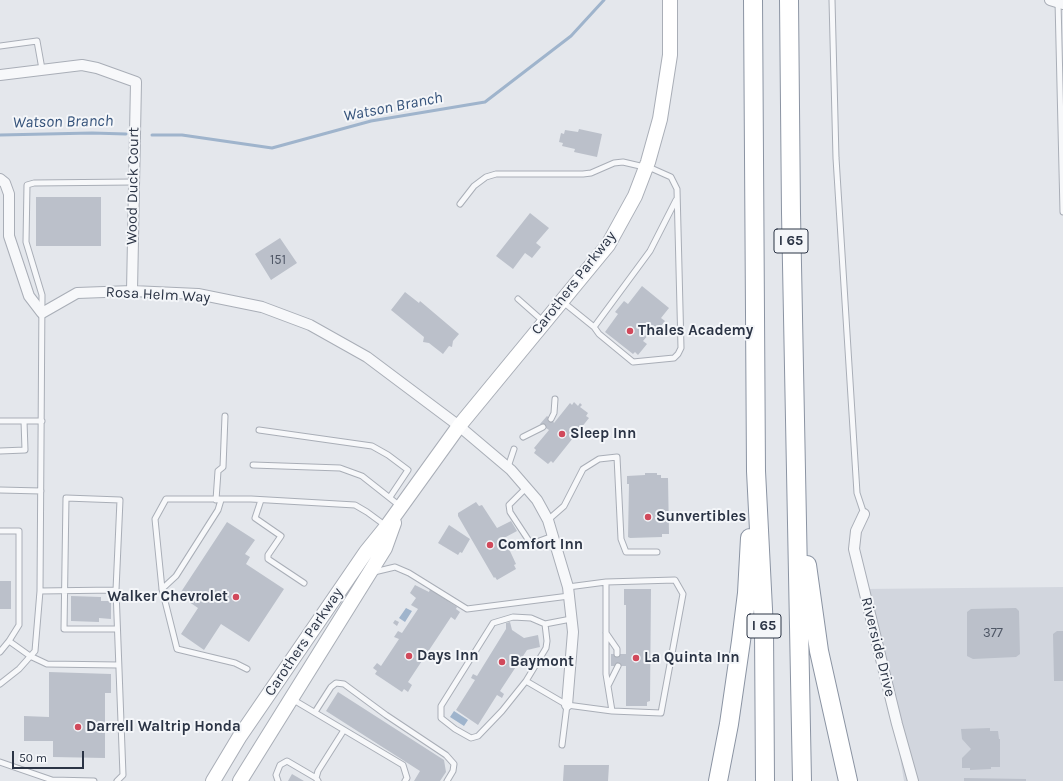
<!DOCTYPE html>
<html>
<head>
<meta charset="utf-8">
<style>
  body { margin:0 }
  #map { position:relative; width:1063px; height:781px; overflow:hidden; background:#e4e7ec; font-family:Karla,sans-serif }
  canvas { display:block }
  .scale { position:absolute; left:12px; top:751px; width:72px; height:18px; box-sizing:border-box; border:2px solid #2b3445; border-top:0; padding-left:5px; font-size:12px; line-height:14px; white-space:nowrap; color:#2b3445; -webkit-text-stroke:3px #f4f6f9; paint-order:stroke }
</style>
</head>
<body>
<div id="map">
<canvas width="1063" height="781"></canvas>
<div class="scale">50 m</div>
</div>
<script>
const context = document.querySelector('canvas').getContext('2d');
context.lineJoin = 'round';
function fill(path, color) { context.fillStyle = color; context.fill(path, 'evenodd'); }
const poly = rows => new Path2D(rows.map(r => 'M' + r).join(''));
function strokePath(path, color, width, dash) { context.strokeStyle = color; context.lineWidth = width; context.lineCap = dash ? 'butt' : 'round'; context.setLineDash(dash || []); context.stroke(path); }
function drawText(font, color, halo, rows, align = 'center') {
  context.font = font + ' Karla,sans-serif'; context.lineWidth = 4; context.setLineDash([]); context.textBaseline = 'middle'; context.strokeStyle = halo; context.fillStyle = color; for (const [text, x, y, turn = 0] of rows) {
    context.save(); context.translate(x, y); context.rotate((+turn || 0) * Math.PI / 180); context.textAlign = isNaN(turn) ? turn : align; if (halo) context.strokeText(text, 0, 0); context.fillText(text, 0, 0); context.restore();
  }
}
fill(poly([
  [1063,587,1063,781,904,781,890,696,863,589]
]), '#d2d6de');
fill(poly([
  [406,608,412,611,405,622,399,618],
  [454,711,468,720,464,726,450,717]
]), '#9fb4cc');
strokePath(poly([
  [0,135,92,133,126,134],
  [152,135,182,135,272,148,371,121,485,102,571,36,604,0]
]), '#9fb4cc', 3);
fill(poly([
  [579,129,602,134,597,157,574,152,575,149,562,146,563,143,559,142,561,133,564,134,565,130,578,132],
  [36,197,101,197,101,246,36,246],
  [530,213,549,228,536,243,541,247,532,258,525,253,513,269,496,256],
  [280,238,297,263,271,280,255,254],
  [642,286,669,308,661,318,665,321,657,331,654,328,643,341,647,344,638,355,635,352,633,354,605,332,618,314,615,312,624,301,628,304],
  [405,292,419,303,420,301,459,334,453,341,452,347,449,346,443,354,429,343,423,342,424,337,391,310],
  [574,402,578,406,580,403,582,405,580,407,588,413,586,416,589,418,553,463,551,461,548,464,534,453,536,450,534,448,549,430,540,424,547,416,553,421,554,423,570,403,572,405],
  [645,473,657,473,657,475,661,475,661,478,668,478,669,534,662,534,662,537,630,538,628,537,629,484,627,484,627,476,645,475],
  [476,502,479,506,482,505,497,528,511,521,517,531,504,538,516,564,514,565,516,569,497,580,495,577,494,578,458,516,458,513],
  [227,522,255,540,245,554,250,557,246,564,284,589,249,642,221,624,204,650,181,634,198,608,179,595],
  [449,525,470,539,462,553,460,552,458,555,438,543],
  [0,581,11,581,11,609,0,609],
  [415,585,429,592,430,589,457,607,456,609,460,612,455,620,451,617,408,682,412,685,408,692,404,689,402,692,375,674,377,671,373,668,377,663,381,666,399,639,394,637,398,631,402,633,418,609,411,605,416,598,410,593],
  [624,589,651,589,650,701,647,702,647,706,626,706,626,666,611,666,611,654,626,654,626,605,624,605],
  [71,596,101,597,101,601,111,601,111,619,99,618,99,622,71,621],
  [1016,608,1019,611,1020,654,1016,657,973,659,967,656,967,612,971,609],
  [395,620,399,622,397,626,393,623],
  [510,622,512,630,524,638,538,635,540,647,527,650,500,691,504,694,502,698,497,695,478,725,456,710,475,680,471,678,473,674,477,676,506,629,506,623],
  [1057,631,1063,631,1063,681,1054,681,1053,634],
  [49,672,111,674,111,693,105,693,105,758,53,757,53,741,24,741,24,716,49,717],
  [338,692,444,760,446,772,440,781,414,781,420,771,326,711],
  [990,728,990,731,998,731,999,739,1000,739,1000,767,991,767,991,769,970,770,970,768,962,768,962,758,971,749,962,739,961,729],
  [564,765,609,765,608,781,563,781],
  [292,774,304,781,288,781],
  [964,778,1026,779,1026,781,964,781]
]), '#bbc0ca');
const lane = poly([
  [832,0,836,158,857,493,864,514],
  [1058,1,1063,212],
  [0,46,37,41,42,69],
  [460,204,474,186,486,177,496,174,583,174,591,173,614,163,623,162,653,169,671,177,677,189,681,348,678,354,674,358,633,362,599,334,594,327,563,302],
  [518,299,544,322],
  [594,327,650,251,676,200],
  [551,419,554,413,555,399],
  [0,421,42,421],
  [259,430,372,446,388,455,408,470,390,497],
  [523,437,543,427],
  [0,451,25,450,24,421],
  [253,465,340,468,362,476,400,506],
  [508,467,514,449],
  [526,488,509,505,510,512,531,544,553,536],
  [0,490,41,491],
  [216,500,218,471,223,467,225,416],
  [261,500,255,518,281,536,268,555,268,559,304,583],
  [548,520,564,506,583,469,599,459,617,457,621,539,626,552,657,552],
  [0,531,19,531,19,625,9,641,0,652],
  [374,572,395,567,409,573,467,609,569,596],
  [606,582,606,674,612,711],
  [568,587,606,582,675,580,683,594,661,713,612,711,567,705,526,681,546,648,547,641,545,624,571,619],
  [162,589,176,576,218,510,221,500],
  [116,590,120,500,66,498,64,629,117,629],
  [606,633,617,649,617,654],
  [9,641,30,656,47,664,118,665],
  [247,669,235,663,177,649,162,589,155,519,166,499,251,499,355,505,367,512,386,526],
  [526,681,502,711,478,736,471,738,455,729,441,718,441,706,493,623,513,617,531,618,545,624],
  [0,684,19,669,35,651,40,591],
  [608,686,618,666],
  [292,699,403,765,407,778,405,781],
  [315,712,331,687,336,683,344,684,386,715,446,755,454,764,453,771,447,781],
  [562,745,567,705],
  [0,762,52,780,94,781],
  [117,781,123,775,116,590,40,591,42,295,26,242,27,185,34,183,133,182],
  [278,781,276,775,280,765,287,761,316,778],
  [318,781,316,778,318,771,344,730]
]);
const street = poly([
  [1050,0,1063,4],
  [0,75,82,65,97,68,136,82,132,291],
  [0,179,5,183,9,194,9,236,29,296,42,313,77,293,132,291,198,294,262,307,310,325,367,357,459,426,511,470,537,500,548,520,568,587,573,632,567,705],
  [864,514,856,531,854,549,897,724,913,781]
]);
const secondary = poly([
  [213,781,240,736,366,552,387,526,459,426,608,245,635,196,648,162,660,119,670,55,670,0],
  [240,781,385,548,394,523]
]);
const highway = poly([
  [753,0,756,471,764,629,765,781],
  [789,0,791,213,802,781],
  [807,565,819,651,848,781],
  [718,781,729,724,741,641,747,593,750,538]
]);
strokePath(lane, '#a9aeb7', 7);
strokePath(street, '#a9aeb7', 12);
strokePath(secondary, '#a9aeb7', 16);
strokePath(highway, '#8b94a3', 20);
strokePath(lane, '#f7f8fa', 5);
strokePath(street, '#f7f8fa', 10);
strokePath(secondary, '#fff', 14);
strokePath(highway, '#fff', 18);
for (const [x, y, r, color] of [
  [630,331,4,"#d1495b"],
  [562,434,4,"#d1495b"],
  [648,517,4,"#d1495b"],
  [490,545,4,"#d1495b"],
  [236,597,4,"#d1495b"],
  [409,656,4,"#d1495b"],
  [636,658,4,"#d1495b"],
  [502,662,4,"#d1495b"],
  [78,727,4,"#d1495b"]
]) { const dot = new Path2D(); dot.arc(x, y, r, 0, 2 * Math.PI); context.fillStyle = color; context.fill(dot); strokePath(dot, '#f4f6f9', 1.5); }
drawText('13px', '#4f5766', null, [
  ["151",278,260],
  ["377",993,633]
]);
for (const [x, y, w] of [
  [791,241,34],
  [764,626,34]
]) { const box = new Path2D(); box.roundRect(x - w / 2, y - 12, w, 24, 3); context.fillStyle = '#f4f6f9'; context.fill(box); strokePath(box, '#2b3445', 1); }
drawText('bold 14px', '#2b3445', null, [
  ["I 65",791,241],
  ["I 65",764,626]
]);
drawText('15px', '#2b3445', '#f4f6f9', [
  ["Wood Duck Court",133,186,-89],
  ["Carothers Parkway",574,283,-52],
  ["Rosa Helm Way",158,295,3],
  ["Carothers Parkway",304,642,-56],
  ["Riverside Drive",878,647,76]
]);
drawText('bold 15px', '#2b3445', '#f4f6f9', [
  ["Thales Academy",638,331],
  ["Sleep Inn",570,434],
  ["Sunvertibles",656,517],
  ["Comfort Inn",498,545],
  ["Walker Chevrolet",228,597,"right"],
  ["Days Inn",417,656],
  ["La Quinta Inn",644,658],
  ["Baymont",510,662],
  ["Darrell Waltrip Honda",86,727]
], 'left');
drawText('italic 16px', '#34527a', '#f4f6f9', [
  ["Watson Branch",393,107,-11],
  ["Watson Branch",63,122,-1]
]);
</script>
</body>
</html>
